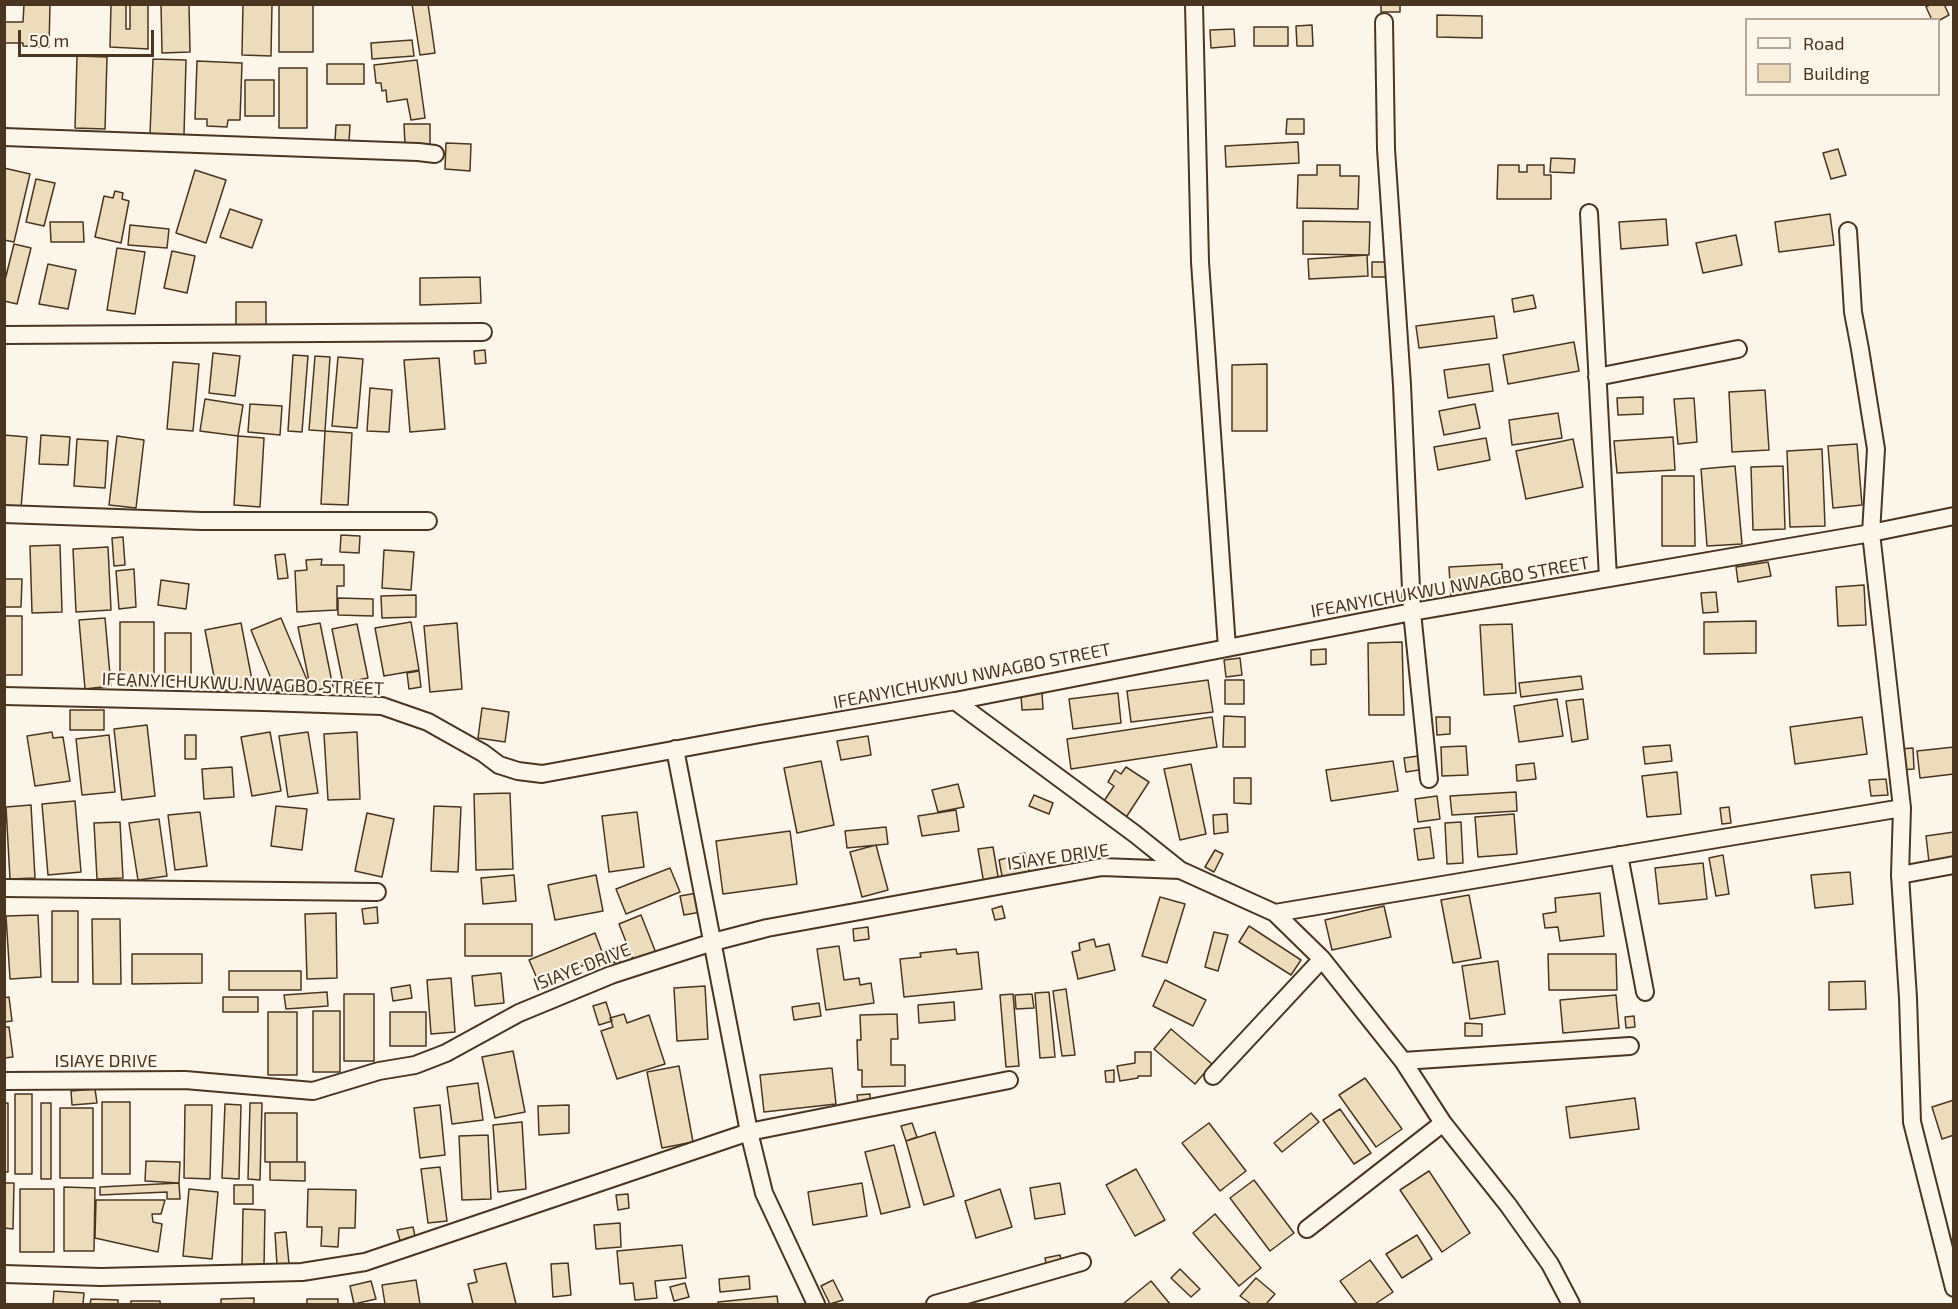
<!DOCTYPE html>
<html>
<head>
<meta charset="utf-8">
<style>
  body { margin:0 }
  #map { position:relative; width:1958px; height:1309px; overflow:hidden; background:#fbf6e9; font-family:"Exo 2",sans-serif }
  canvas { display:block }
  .frame { position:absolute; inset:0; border:6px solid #4a3520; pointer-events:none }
  .legend { position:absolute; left:1745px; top:18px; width:195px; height:78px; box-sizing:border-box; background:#fbf6e9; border:2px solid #b4a999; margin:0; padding:8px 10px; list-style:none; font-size:18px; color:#4a3520 }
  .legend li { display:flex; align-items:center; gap:12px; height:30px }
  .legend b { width:30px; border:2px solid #b4a999 }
  .scale { position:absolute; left:18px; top:30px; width:136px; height:27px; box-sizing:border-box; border:3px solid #4a3520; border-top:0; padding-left:8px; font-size:18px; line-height:21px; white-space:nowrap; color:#4a3520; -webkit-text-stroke:4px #fbf6e9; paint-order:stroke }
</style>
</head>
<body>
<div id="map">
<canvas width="1958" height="1309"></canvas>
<div class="frame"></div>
<ul class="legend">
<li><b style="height:8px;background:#fbf6e9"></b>Road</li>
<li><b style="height:16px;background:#ecdcbc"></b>Building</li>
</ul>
<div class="scale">50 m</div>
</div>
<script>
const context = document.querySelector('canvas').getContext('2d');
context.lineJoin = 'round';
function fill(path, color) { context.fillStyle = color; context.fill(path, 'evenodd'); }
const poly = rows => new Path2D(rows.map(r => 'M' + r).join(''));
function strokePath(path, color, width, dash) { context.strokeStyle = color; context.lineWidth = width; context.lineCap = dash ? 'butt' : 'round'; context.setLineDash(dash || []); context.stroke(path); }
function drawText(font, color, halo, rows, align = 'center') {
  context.font = font + ' "Exo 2",sans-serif'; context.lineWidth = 4.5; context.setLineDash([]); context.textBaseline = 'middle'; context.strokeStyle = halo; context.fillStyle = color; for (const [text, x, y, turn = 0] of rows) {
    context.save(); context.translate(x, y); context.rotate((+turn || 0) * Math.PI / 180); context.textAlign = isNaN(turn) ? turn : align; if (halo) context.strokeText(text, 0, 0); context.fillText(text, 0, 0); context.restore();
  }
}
const building = poly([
  [24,4,50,4,49,47,23,46,23,43,4,43,4,22,23,22,24,4],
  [111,4,126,4,126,29,130,29,130,4,148,4,148,49,110,47,111,4],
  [161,4,189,4,190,52,162,53,161,4],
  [243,4,272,4,271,56,242,55,243,4],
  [279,4,313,4,313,52,279,52,279,4],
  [412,4,428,4,435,53,420,55,412,4],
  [1381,4,1400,4,1400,12,1381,12,1381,4],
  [1931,4,1944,4,1949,15,1938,21,1932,20,1926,7,1931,4],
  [1437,15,1482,16,1482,38,1437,37,1437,15],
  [1312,25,1313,46,1297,46,1296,26,1312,25],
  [1254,27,1288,27,1288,46,1254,46,1254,27],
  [1234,29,1235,46,1211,48,1210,30,1234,29],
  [412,40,414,56,372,59,371,43,412,40],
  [77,56,107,57,105,129,75,128,77,56],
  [153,59,186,60,184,135,150,134,153,59],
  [417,60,425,118,411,120,407,99,387,102,386,90,382,91,381,83,376,83,374,65,417,60],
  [197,61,242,63,240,120,228,120,227,127,207,126,207,119,195,119,197,61],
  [327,64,364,64,364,84,327,84,327,64],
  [279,68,307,68,307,128,279,128,279,68],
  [245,80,274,80,274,116,245,116,245,80],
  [1287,119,1304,119,1304,134,1286,134,1287,119],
  [404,124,430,124,430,144,405,144,404,124],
  [336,125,350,125,349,142,335,141,336,125],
  [1298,142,1299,163,1226,167,1225,146,1298,142],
  [446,143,471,144,470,171,445,169,446,143],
  [1838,149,1846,175,1831,179,1823,153,1838,149],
  [1551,158,1575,159,1574,173,1550,172,1551,158],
  [1317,165,1340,165,1340,176,1359,176,1358,209,1297,208,1298,175,1317,175,1317,165],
  [1498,165,1519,165,1519,172,1527,172,1527,165,1544,165,1544,175,1551,175,1551,199,1497,199,1498,165],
  [4,168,30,174,14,242,4,240,4,168],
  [195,170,226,180,206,243,176,233,195,170],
  [36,179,55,183,44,226,26,222,36,179],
  [115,191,123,193,122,199,129,201,121,243,95,237,104,196,113,198,115,191],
  [230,209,262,220,252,248,220,237,230,209],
  [1830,214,1834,245,1779,252,1775,222,1830,214],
  [1666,219,1668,245,1621,249,1619,222,1666,219],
  [1303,221,1370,222,1369,255,1303,254,1303,221],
  [50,222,83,222,84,242,51,242,50,222],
  [130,225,169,229,167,248,128,245,130,225],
  [1736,235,1742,265,1703,273,1696,243,1736,235],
  [14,244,31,248,17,304,4,301,4,284,14,244],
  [117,248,145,252,135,314,107,310,117,248],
  [172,251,195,256,187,293,164,288,172,251],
  [1367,255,1368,276,1309,279,1308,259,1367,255],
  [1372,262,1387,262,1387,277,1372,277,1372,262],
  [48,264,76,270,68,309,39,304,48,264],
  [480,277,481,303,420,305,420,278,480,277],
  [1533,295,1536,308,1514,312,1512,299,1533,295],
  [236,302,266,302,266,329,236,329,236,302],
  [1494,316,1497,338,1419,348,1416,326,1494,316],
  [1574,342,1579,371,1508,384,1503,355,1574,342],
  [485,350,486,363,475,364,474,351,485,350],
  [213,353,240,356,235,396,209,393,213,353],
  [293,355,308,356,302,432,288,431,293,355],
  [315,356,330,357,325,431,309,430,315,356],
  [338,357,363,359,357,428,332,426,338,357],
  [439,358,445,429,410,432,404,360,439,358],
  [173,362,199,364,193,431,167,429,173,362],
  [1267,364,1267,431,1232,431,1232,365,1267,364],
  [1489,364,1493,391,1448,398,1444,370,1489,364],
  [370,388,392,390,389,432,367,431,370,388],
  [1765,390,1769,450,1732,452,1729,392,1765,390],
  [1643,397,1643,414,1618,415,1617,398,1643,397],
  [1694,398,1697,442,1678,444,1674,399,1694,398],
  [205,399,243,405,238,436,200,431,205,399],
  [250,404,282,406,280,435,248,432,250,404],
  [1475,404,1480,428,1444,435,1439,411,1475,404],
  [1558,413,1562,438,1512,445,1509,420,1558,413],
  [325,431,352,433,348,505,321,504,325,431],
  [4,435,27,437,21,508,4,506,4,435],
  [41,435,70,437,68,465,39,464,41,435],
  [117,436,144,440,136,508,109,505,117,436],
  [238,436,264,438,260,507,234,505,238,436],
  [1673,437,1675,470,1617,473,1614,441,1673,437],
  [1486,438,1490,460,1438,470,1434,447,1486,438],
  [77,439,108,441,105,488,74,486,77,439],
  [1573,439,1583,487,1526,499,1516,451,1573,439],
  [1857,444,1862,505,1833,508,1828,446,1857,444],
  [1822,449,1825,526,1790,527,1787,451,1822,449],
  [1735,466,1742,544,1707,546,1701,469,1735,466],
  [1783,466,1785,529,1753,530,1751,467,1783,466],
  [1662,476,1694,476,1695,546,1662,546,1662,476],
  [341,535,360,536,359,553,340,552,341,535],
  [123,537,125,565,114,566,112,538,123,537],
  [60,545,62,612,32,613,30,546,60,545],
  [108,547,111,610,76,612,73,549,108,547],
  [384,550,414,552,411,590,382,588,384,550],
  [285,554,288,578,278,579,275,555,285,554],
  [322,559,321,565,344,565,344,586,337,586,337,610,297,612,295,571,307,570,306,560,322,559],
  [1768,562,1771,576,1738,582,1736,567,1768,562],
  [1502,564,1503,595,1451,598,1449,567,1502,564],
  [134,569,136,607,119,609,116,571,134,569],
  [4,579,22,579,21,607,4,607,4,579],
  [161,580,189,584,186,609,158,605,161,580],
  [1864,585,1866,625,1838,626,1836,587,1864,585],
  [1716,592,1718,612,1703,613,1701,593,1716,592],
  [416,595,416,617,382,618,381,596,416,595],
  [338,598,373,599,373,616,338,615,338,598],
  [4,616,22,616,22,675,4,675,4,616],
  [105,618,111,686,85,689,79,620,105,618],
  [281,618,307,680,277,693,251,630,281,618],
  [1756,621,1756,653,1704,654,1704,622,1756,621],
  [120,622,154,622,154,686,120,686,120,622],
  [411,622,419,670,384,676,375,628,411,622],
  [241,623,253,685,217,692,205,630,241,623],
  [320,623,333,687,311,691,298,627,320,623],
  [457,623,462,689,430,692,424,626,457,623],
  [357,624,368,678,343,683,332,629,357,624],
  [1512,624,1516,693,1484,695,1480,625,1512,624],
  [165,633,191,633,191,680,165,680,165,633],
  [1402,642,1404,715,1369,715,1368,643,1402,642],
  [1326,649,1326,664,1311,665,1311,650,1326,649],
  [1240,658,1242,675,1226,677,1224,660,1240,658],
  [419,671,421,687,409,689,407,673,419,671],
  [1581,676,1583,689,1521,697,1519,683,1581,676],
  [1208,680,1213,712,1131,722,1127,691,1208,680],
  [1225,680,1244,680,1244,704,1225,704,1225,680],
  [1042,693,1043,709,1022,710,1021,695,1042,693],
  [1118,693,1121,723,1073,729,1069,699,1118,693],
  [1557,699,1563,736,1519,742,1514,706,1557,699],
  [1583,699,1588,739,1572,742,1566,701,1583,699],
  [482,708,509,712,505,742,478,738,482,708],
  [70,710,104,710,104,730,70,730,70,710],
  [1224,716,1245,717,1245,747,1223,747,1224,716],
  [1212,717,1217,747,1071,769,1067,739,1212,717],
  [1436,717,1450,717,1450,734,1437,735,1436,717],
  [1862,717,1867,754,1795,764,1790,727,1862,717],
  [147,725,155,796,122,800,114,729,147,725],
  [52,732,53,738,63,737,70,781,35,786,27,736,52,732],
  [270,732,281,791,252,796,241,737,270,732],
  [308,732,318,793,288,797,279,736,308,732],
  [357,732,360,799,328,800,324,734,357,732],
  [109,735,115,792,82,795,76,739,109,735],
  [185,735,196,735,196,759,185,759,185,735],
  [868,736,871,755,841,760,837,741,868,736],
  [1670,745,1672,761,1645,764,1643,747,1670,745],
  [1466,746,1468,775,1442,776,1441,747,1466,746],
  [1954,747,1954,774,1920,778,1917,751,1954,747],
  [1913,748,1914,769,1901,770,1899,749,1913,748],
  [1418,756,1419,770,1406,772,1404,758,1418,756],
  [821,761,834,825,797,833,784,768,821,761],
  [1393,761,1398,791,1331,801,1326,770,1393,761],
  [1534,763,1536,779,1517,781,1516,765,1534,763],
  [1191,764,1206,834,1180,840,1164,769,1191,764],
  [232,767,234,797,204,799,202,769,232,767],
  [1126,767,1149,782,1125,819,1102,804,1114,786,1108,782,1115,770,1121,774,1126,767],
  [1677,772,1681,814,1647,817,1642,776,1677,772],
  [1234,778,1251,778,1251,804,1234,803,1234,778],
  [1886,779,1888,795,1871,796,1869,780,1886,779],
  [958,784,964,807,938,812,932,790,958,784],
  [1516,792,1517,811,1452,815,1450,796,1516,792],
  [510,793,513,869,476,870,474,794,510,793],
  [1034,795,1053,803,1049,814,1029,806,1034,795],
  [1437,796,1440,819,1418,822,1415,799,1437,796],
  [75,801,81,872,48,875,42,804,75,801],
  [31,805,35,878,10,879,6,807,31,805],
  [276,806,307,809,302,850,271,846,276,806],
  [434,806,461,807,458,872,431,871,434,806],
  [1729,807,1731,823,1722,824,1720,808,1729,807],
  [956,810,959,831,922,836,918,816,956,810],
  [200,812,207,866,175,870,168,815,200,812],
  [637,812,644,867,609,872,602,816,637,812],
  [367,813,394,819,382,877,355,871,367,813],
  [1227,814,1228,832,1214,834,1213,815,1227,814],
  [1514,814,1517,854,1478,857,1475,817,1514,814],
  [159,819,167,876,138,880,129,823,159,819],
  [120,822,123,878,97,879,94,823,120,822],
  [1461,822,1463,863,1447,864,1445,823,1461,822],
  [886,827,888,844,847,848,845,831,886,827],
  [1430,827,1434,858,1418,860,1414,829,1430,827],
  [790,831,797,884,723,894,716,841,790,831],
  [1954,832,1954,859,1929,862,1926,836,1954,832],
  [876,845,888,890,862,897,850,852,876,845],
  [993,847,999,882,984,884,978,849,993,847],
  [1215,850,1223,854,1214,872,1205,867,1215,850],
  [1025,853,1030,875,1003,881,999,860,1025,853],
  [1723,855,1729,894,1716,896,1709,858,1723,855],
  [1703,863,1707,899,1659,904,1655,868,1703,863],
  [670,868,680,892,626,914,616,889,670,868],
  [1850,872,1853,904,1815,908,1811,875,1850,872],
  [514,875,516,901,483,904,481,878,514,875],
  [596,875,603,911,555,920,548,885,596,875],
  [697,893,701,912,684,915,680,896,697,893],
  [1600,893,1604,936,1560,941,1558,927,1545,928,1543,914,1556,912,1555,898,1600,893],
  [1469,895,1481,958,1453,963,1441,900,1469,895],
  [1160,897,1185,904,1167,963,1142,956,1160,897],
  [1002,906,1005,918,995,920,992,909,1002,906],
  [1384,906,1391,937,1332,950,1325,920,1384,906],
  [377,907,378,923,364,924,362,909,377,907],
  [52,911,78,911,78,982,52,982,52,911],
  [336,913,337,978,307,979,305,914,336,913],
  [38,915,41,977,10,979,6,916,38,915],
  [641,915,656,953,634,962,619,924,641,915],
  [92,919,120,919,121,984,93,984,92,919],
  [465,924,532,924,532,956,465,956,465,924],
  [1249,926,1301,960,1291,975,1239,942,1249,926],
  [868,927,869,939,854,941,853,929,868,927],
  [1214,932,1228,935,1218,971,1205,967,1214,932],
  [595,933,604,957,539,983,529,960,595,933],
  [1094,939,1096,947,1109,944,1115,970,1078,979,1072,952,1080,950,1079,943,1094,939],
  [839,946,844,980,859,978,860,985,871,983,874,1003,826,1010,817,949,839,946],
  [618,948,620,961,611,963,609,949,618,948],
  [956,949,957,954,978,952,982,989,904,997,900,959,921,957,920,953,956,949],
  [132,954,202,954,202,983,132,984,132,954],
  [1548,954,1616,954,1617,990,1549,990,1548,954],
  [1498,961,1505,1014,1470,1019,1462,966,1498,961],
  [229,971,301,971,301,990,229,990,229,971],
  [501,973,504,1003,475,1006,472,976,501,973],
  [451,978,455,1032,431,1034,427,980,451,978],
  [1165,980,1206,1000,1193,1026,1153,1006,1165,980],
  [1865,981,1866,1009,1829,1010,1829,982,1865,981],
  [410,985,412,998,393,1001,391,988,410,985],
  [705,986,708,1039,677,1041,674,988,705,986],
  [1066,989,1075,1055,1062,1056,1053,991,1066,989],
  [327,992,328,1006,286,1009,284,995,327,992],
  [1049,992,1055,1057,1040,1058,1035,993,1049,992],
  [344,994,374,994,374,1061,344,1061,344,994],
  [1013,994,1019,1066,1006,1067,1000,995,1013,994],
  [1032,994,1034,1008,1016,1009,1015,995,1032,994],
  [1616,995,1619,1028,1563,1033,1560,1000,1616,995],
  [9,997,12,1021,4,1022,4,998,9,997],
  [223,997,258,997,258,1012,223,1012,223,997],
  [606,1002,612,1021,599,1025,593,1006,606,1002],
  [954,1002,955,1020,919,1023,918,1005,954,1002],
  [819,1003,821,1016,794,1020,792,1007,819,1003],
  [313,1011,340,1011,340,1072,313,1072,313,1011],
  [268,1012,297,1012,297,1075,268,1075,268,1012],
  [390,1012,426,1012,426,1046,390,1046,390,1012],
  [624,1014,627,1023,649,1015,665,1064,617,1079,601,1031,613,1027,610,1018,624,1014],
  [897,1014,898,1039,891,1039,891,1065,905,1065,905,1086,862,1087,862,1070,858,1070,857,1040,861,1040,860,1015,897,1014],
  [1634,1016,1635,1027,1626,1028,1625,1017,1634,1016],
  [1465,1023,1482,1024,1482,1036,1465,1036,1465,1023],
  [4,1027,9,1027,13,1057,4,1058,4,1027],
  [1171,1029,1212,1064,1195,1084,1154,1049,1171,1029],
  [513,1051,525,1112,495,1118,482,1057,513,1051],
  [1135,1052,1151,1052,1151,1076,1138,1076,1138,1078,1120,1081,1117,1066,1135,1063,1135,1052],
  [679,1066,693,1142,662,1148,647,1072,679,1066],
  [832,1068,836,1104,764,1112,760,1075,832,1068],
  [1114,1070,1114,1082,1106,1082,1105,1071,1114,1070],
  [1365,1078,1402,1129,1376,1147,1339,1095,1365,1078],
  [478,1083,483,1120,452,1124,447,1087,478,1083],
  [95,1089,97,1103,72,1105,71,1091,95,1089],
  [15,1094,32,1094,32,1174,15,1174,15,1094],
  [870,1094,870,1103,858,1103,857,1095,870,1094],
  [1635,1098,1639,1129,1570,1138,1566,1107,1635,1098],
  [1954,1100,1954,1135,1942,1139,1932,1107,1954,1100],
  [102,1102,130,1102,130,1174,102,1174,102,1102],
  [4,1103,8,1103,8,1172,4,1172,4,1103],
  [41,1103,51,1103,51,1179,41,1179,41,1103],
  [250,1103,262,1103,260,1180,248,1179,250,1103],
  [225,1104,241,1105,239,1179,222,1178,225,1104],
  [185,1105,212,1105,210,1179,184,1178,185,1105],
  [440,1105,445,1155,420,1158,414,1108,440,1105],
  [569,1105,569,1133,539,1135,538,1106,569,1105],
  [60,1108,93,1108,93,1178,60,1178,60,1108],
  [1340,1109,1371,1153,1354,1164,1323,1120,1340,1109],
  [265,1113,297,1113,297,1162,265,1162,265,1113],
  [1311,1113,1319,1122,1282,1152,1274,1143,1311,1113],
  [522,1122,526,1189,498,1192,493,1125,522,1122],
  [912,1123,917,1137,906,1141,901,1126,912,1123],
  [1209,1123,1246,1171,1220,1191,1182,1143,1209,1123],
  [935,1132,954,1196,924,1205,906,1141,935,1132],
  [488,1135,491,1199,462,1200,459,1136,488,1135],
  [894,1145,910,1207,881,1214,865,1152,894,1145],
  [146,1161,180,1162,179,1183,145,1181,146,1161],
  [270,1162,305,1162,305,1181,270,1180,270,1162],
  [440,1167,447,1221,428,1223,421,1169,440,1167],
  [1136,1169,1165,1220,1135,1236,1106,1185,1136,1169],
  [1429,1171,1470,1233,1442,1252,1400,1190,1429,1171],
  [1254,1180,1294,1233,1270,1251,1230,1198,1254,1180],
  [4,1183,14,1183,13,1229,4,1228,4,1183],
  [179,1183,180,1199,167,1199,167,1192,100,1195,100,1187,179,1183],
  [862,1183,867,1216,813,1225,808,1192,862,1183],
  [1060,1183,1065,1214,1035,1219,1030,1188,1060,1183],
  [234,1185,253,1185,253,1204,234,1204,234,1185],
  [64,1187,95,1188,94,1251,64,1251,64,1187],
  [20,1189,54,1189,54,1252,20,1252,20,1189],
  [189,1189,218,1192,212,1259,183,1256,189,1189],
  [308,1189,356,1190,355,1228,339,1228,338,1247,321,1246,322,1227,307,1227,308,1189],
  [1000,1189,1012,1227,976,1238,965,1201,1000,1189],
  [628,1194,629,1208,618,1210,616,1195,628,1194],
  [96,1200,165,1200,161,1214,152,1214,153,1222,162,1224,158,1252,95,1238,96,1200],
  [243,1209,265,1210,264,1267,242,1266,243,1209],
  [1215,1214,1261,1268,1239,1286,1193,1233,1215,1214],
  [620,1223,621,1247,596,1249,594,1225,620,1223],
  [413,1227,416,1241,401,1244,397,1230,413,1227],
  [286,1232,289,1264,277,1265,275,1233,286,1232],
  [1417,1235,1432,1259,1402,1278,1386,1254,1417,1235],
  [682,1245,686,1278,655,1281,657,1298,635,1300,633,1283,620,1284,617,1251,682,1245],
  [1060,1255,1062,1265,1047,1267,1045,1258,1060,1255],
  [1370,1260,1393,1292,1375,1304,1357,1304,1340,1281,1370,1260],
  [506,1263,516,1304,473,1304,468,1284,477,1282,474,1270,506,1263],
  [568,1263,571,1295,553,1297,551,1264,568,1263],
  [1180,1269,1200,1289,1191,1297,1171,1278,1180,1269],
  [749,1276,750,1289,720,1292,719,1279,749,1276],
  [1256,1278,1275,1294,1266,1304,1251,1304,1240,1296,1256,1278],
  [416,1280,420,1304,385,1304,382,1285,416,1280],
  [833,1280,843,1300,830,1304,821,1286,833,1280],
  [371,1281,376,1299,354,1304,350,1286,371,1281],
  [1151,1281,1170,1304,1123,1304,1151,1281],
  [685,1283,689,1297,674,1301,670,1287,685,1283],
  [54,1291,84,1293,83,1304,53,1304,54,1291],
  [777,1296,778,1304,718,1304,718,1302,777,1296],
  [254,1298,254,1304,221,1304,221,1299,254,1298],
  [91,1299,118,1300,118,1304,90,1304,91,1299],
  [307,1299,338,1299,338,1304,307,1304,307,1299],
  [131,1301,160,1301,160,1304,131,1304,131,1301]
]);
fill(building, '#ecdcbc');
strokePath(building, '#4a3520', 1.5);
const street = poly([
  [1194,4,1200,262,1227,648],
  [1384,22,1386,149,1402,385,1412,612,1429,779],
  [4,137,418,152,435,154],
  [1589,213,1608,578],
  [1848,231,1853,312,1860,349,1876,449,1871,533,1902,808,1900,875,1908,998,1912,1122,1954,1288],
  [4,335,483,332],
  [1597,377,1738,349],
  [4,514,202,521,428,521],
  [4,696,264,702,382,706,428,722,483,753,499,765,518,771,542,774,760,734,955,701,1412,612,1871,533,1954,516],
  [955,701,1135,834,1180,870,1275,913,1322,959,1403,1061,1443,1123,1508,1205,1550,1264,1571,1304],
  [675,749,749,1132,764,1193,816,1304],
  [1619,855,1645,992],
  [1900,875,1954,865],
  [4,888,377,892],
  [1275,913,1902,808],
  [1403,1061,1630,1046],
  [1213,1076,1322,959],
  [4,1081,185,1080,313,1091,379,1071,415,1065,446,1053,519,1013,611,975,713,942,767,928,1102,867,1180,870],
  [1307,1229,1443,1123],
  [4,1274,101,1277,302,1272,365,1262,749,1132,1009,1080],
  [935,1304,1082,1262]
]);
strokePath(street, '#4a3520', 20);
strokePath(street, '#fbf6e9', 16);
drawText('18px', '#4a3520', '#fbf6e9', [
  ["IFEANYICHUKWU NWAGBO STREET",1450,587,-10],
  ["IFEANYICHUKWU NWAGBO STREET",972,676,-11],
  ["IFEANYICHUKWU NWAGBO STREET",243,684,2],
  ["ISIAYE DRIVE",1058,857,-8],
  ["ISIAYE DRIVE",582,967,-21],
  ["ISIAYE DRIVE",106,1061]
]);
</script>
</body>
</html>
